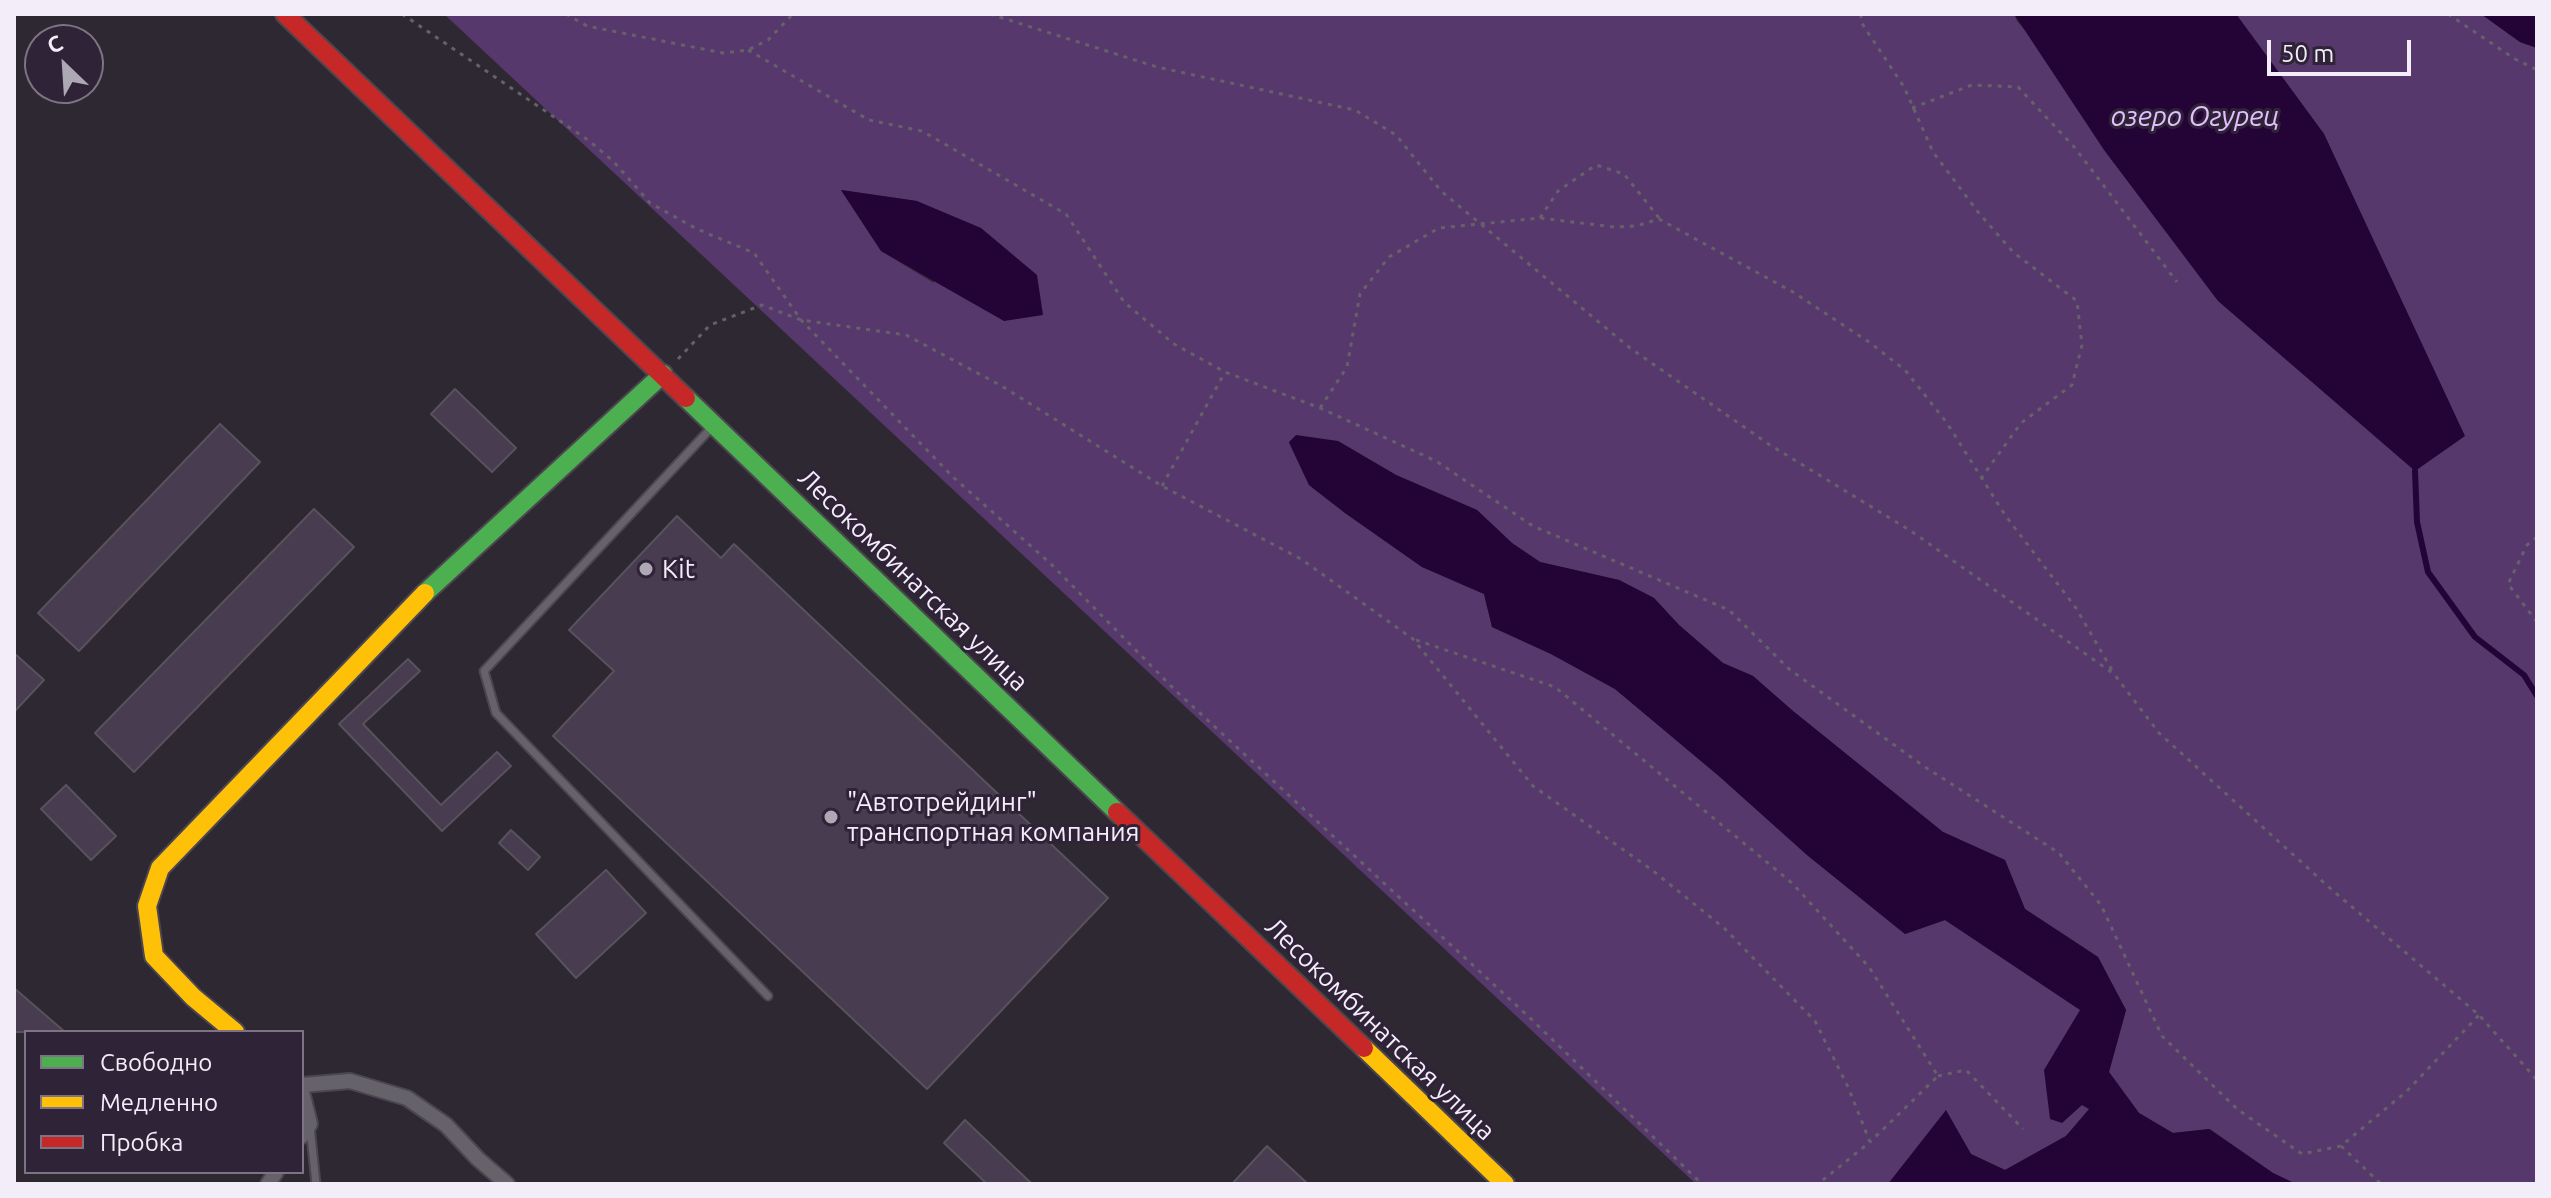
<!DOCTYPE html>
<html>
<head>
<meta charset="utf-8">
<style>
  body { margin:0 }
  #map { position:relative; width:2551px; height:1198px; overflow:hidden; background:#2e2833; font-family:Ubuntu,sans-serif }
  canvas { display:block }
  .frame { position:absolute; inset:0; border:16px solid #f3ecf9; pointer-events:none }
  .legend { position:absolute; left:24px; top:1030px; width:280px; height:144px; box-sizing:border-box; background:#2f2338; border:2px solid #7d7385; margin:0; padding:10px 14px; list-style:none; font-size:24px; color:#f3ecf9 }
  .legend li { display:flex; align-items:center; gap:16px; height:40px }
  .legend b { width:40px; border:2px solid #7d7385 }
  .north { position:absolute; left:24px; top:24px; width:80px; height:80px; box-sizing:border-box; background:#2f2338; border:2px solid #7d7385; border-radius:50%; rotate:335deg; font-size:22px; font-weight:700; line-height:32px; text-align:center; color:#f3ecf9 }
  .north::after { content:''; display:block; margin:auto; width:28px; height:36px; background:#aea7b4; clip-path:polygon(50% 0,100% 100%,50% 72%,0 100%) }
  .scale { position:absolute; left:2267px; top:40px; width:144px; height:36px; box-sizing:border-box; border:4px solid #f3ecf9; border-top:0; padding-left:10px; font-size:24px; line-height:28px; white-space:nowrap; color:#f3ecf9; -webkit-text-stroke:6px #2f2338; paint-order:stroke }
</style>
</head>
<body>
<div id="map">
<canvas width="2551" height="1198"></canvas>
<div class="frame"></div>
<ul class="legend">
<li><b style="height:10px;background:#4caf50"></b>Свободно</li>
<li><b style="height:10px;background:#ffc107"></b>Медленно</li>
<li><b style="height:10px;background:#c62828"></b>Пробка</li>
</ul>
<div class="north">С</div>
<div class="scale">50 m</div>
</div>
<script>
const context = document.querySelector('canvas').getContext('2d');
context.lineJoin = 'round';
function fill(path, color) { context.fillStyle = color; context.fill(path, 'evenodd'); }
const poly = rows => new Path2D(rows.map(r => 'M' + r).join(''));
function strokePath(path, color, width, dash) { context.strokeStyle = color; context.lineWidth = width; context.lineCap = dash ? 'butt' : 'round'; context.setLineDash(dash || []); context.stroke(path); }
function drawText(font, color, halo, rows, align = 'center') {
  context.font = font + ' Ubuntu,sans-serif'; context.lineWidth = 6; context.setLineDash([]); context.textBaseline = 'middle'; context.strokeStyle = halo; context.fillStyle = color; for (const [text, x, y, turn = 0] of rows) {
    context.save(); context.translate(x, y); context.rotate((+turn || 0) * Math.PI / 180); context.textAlign = isNaN(turn) ? turn : align; if (halo) context.strokeText(text, 0, 0); context.fillText(text, 0, 0); context.restore();
  }
}
fill(poly([
  [444,14,2014,14,2017,21,2416,470,2464,436,2324,134,2236,14,2481,14,2520,42,2537,48,2537,1184,2296,1184,2273,1173,2210,1129,2173,1133,2139,1113,2109,1072,2126,1010,2098,957,2025,909,2005,860,1943,832,1793,711,1753,676,1723,663,1679,625,1654,598,1619,580,1540,562,1512,543,1477,510,1396,475,1338,441,1289,443,1309,485,1345,513,1422,567,1484,594,1492,627,1551,654,1615,689,1720,777,1807,855,1905,934,1945,920,2081,1010,2082,1105,2090,1109,2066,1136,2005,1170,1971,1154,1946,1111,1888,1184,1696,1184],
  [841,190,917,201,934,283,881,251]
]), '#57386c');
fill(poly([
  [2014,14,2236,14,2324,134,2465,436,2415,471,2218,301,2104,150],
  [2481,14,2537,14,2537,48,2520,42],
  [841,190,917,201,981,228,1037,275,1043,315,1004,321,881,251],
  [1296,435,1338,441,1396,475,1477,510,1512,543,1540,562,1619,580,1654,598,1679,625,1723,663,1753,676,1793,711,1943,832,2005,860,2025,909,2098,957,2126,1010,2109,1072,2139,1113,2173,1133,2209,1129,2273,1173,2296,1184,1888,1184,1946,1110,1971,1154,2005,1170,2066,1136,2089,1109,2082,1105,2062,1123,2050,1119,2044,1070,2080,1010,1945,920,1905,934,1807,855,1720,777,1615,689,1551,654,1492,627,1484,594,1422,567,1345,513,1309,485,1289,442]
]), '#240436');
strokePath(poly([
  [2415,471,2417,522,2428,572,2475,637,2524,675,2537,696]
]), '#240436', 6);
const building = poly([
  [455,389,516,448,492,472,431,414,455,389],
  [220,424,260,462,79,651,38,613,220,424],
  [314,509,354,547,134,772,95,733,314,509],
  [677,516,721,558,734,544,1108,898,927,1089,553,736,614,671,569,630,677,516],
  [14,653,44,680,14,712,14,653],
  [408,659,420,671,363,724,441,805,497,752,511,766,442,831,339,724,408,659],
  [66,785,116,836,91,860,41,809,66,785],
  [511,830,540,857,528,870,499,843,511,830],
  [606,870,646,913,576,978,536,934,606,870],
  [14,988,65,1032,14,1032,14,988],
  [965,1120,1032,1184,987,1184,944,1143,965,1120],
  [1267,1146,1308,1184,1232,1184,1267,1146]
]);
fill(building, '#483c50');
strokePath(building, '#57525b', 2);
const lane = poly([
  [712,427,484,671,496,713,768,996],
  [310,1126,316,1184]
]);
const street = poly([
  [302,1085,350,1081,407,1098,446,1125,478,1159,507,1184],
  [302,1092,310,1124,302,1136],
  [268,1184,276,1172]
]);
const fast = poly([
  [686,398,1117,812],
  [425,593,663,374]
]);
const slow = poly([
  [235,1032,193,997,154,956,147,906,160,868,425,593],
  [1364,1048,1505,1184]
]);
const jam = poly([
  [285,14,686,398],
  [1117,812,1364,1048]
]);
strokePath(lane, '#4b464f', 11);
strokePath(street, '#4b464f', 18);
strokePath(fast, '#4b464f', 22);
strokePath(slow, '#4b464f', 22);
strokePath(jam, '#4b464f', 22);
strokePath(poly([
  [402,14,588,140,613,161,650,203,697,229,754,253,801,320,954,478,1050,563,1176,691,1530,1018,1702,1184],
  [566,14,587,26,723,53,748,50,768,40,793,14],
  [990,14,1157,67,1355,110,1396,135,1441,191,1630,348,1770,445,1911,531,2114,674,2159,733,2331,889,2479,1015,2537,1080],
  [1861,14,1861,22,1904,87,1933,152,1978,212,2013,252,2077,301,2082,345,2072,385,2021,423,1982,477],
  [2448,14,2515,59,2537,70],
  [748,50,869,120,922,131,1066,214,1124,302,1174,344,1225,372,1320,408,1436,461,1533,526,1729,610,1789,669,1922,765,2059,853,2101,905,2162,1036,2237,1109,2302,1154,2341,1146,2407,1091,2479,1015],
  [1912,108,1972,85,2018,87,2075,148,2177,282],
  [1540,218,1558,191,1596,165,1624,174,1659,218],
  [678,359,710,325,762,305,801,320,906,335,1000,385,1162,486,1301,559,1413,639,1533,786,1652,870,1724,928,1815,1021,1848,1087,1870,1142,1818,1184],
  [1320,408,1347,367,1360,294,1389,257,1439,228,1540,218,1614,227,1636,226,1659,219,1793,292,1869,342,1905,370,1947,423,2005,515,2076,608,2112,670],
  [1162,486,1225,372],
  [2537,537,2527,545,2508,584,2537,622],
  [1416,640,1555,687,1792,883,1869,967,1938,1076,1870,1142],
  [1938,1076,1966,1070,2023,1129],
  [2341,1146,2381,1184]
]), '#656169', 3, [4, 6]);
strokePath(lane, '#66626a', 7);
strokePath(street, '#66626a', 14);
strokePath(fast, '#4caf50', 18);
strokePath(slow, '#ffc107', 18);
strokePath(jam, '#c62828', 18);
for (const [x, y, r, color] of [
  [646,569,8,"#aea7b4"],
  [831,817,8,"#aea7b4"]
]) { const dot = new Path2D(); dot.arc(x, y, r, 0, 2 * Math.PI); context.fillStyle = color; context.fill(dot); strokePath(dot, '#2f2338', 3); }
drawText('26px', '#f3ecf9', '#2f2338', [
  ["Kit",662,569],
  ["\"Автотрейдинг\"",847,802],
  ["транспортная компания",847,832]
], 'left');
drawText('26px', '#f3ecf9', '#2f2338', [
  ["Лесокомбинатская улица",913,580,44],
  ["Лесокомбинатская улица",1380,1029,44]
]);
drawText('italic 28px', '#e2befe', '#2f2338', [
  ["озеро Огурец",2195,117]
]);
</script>
</body>
</html>
